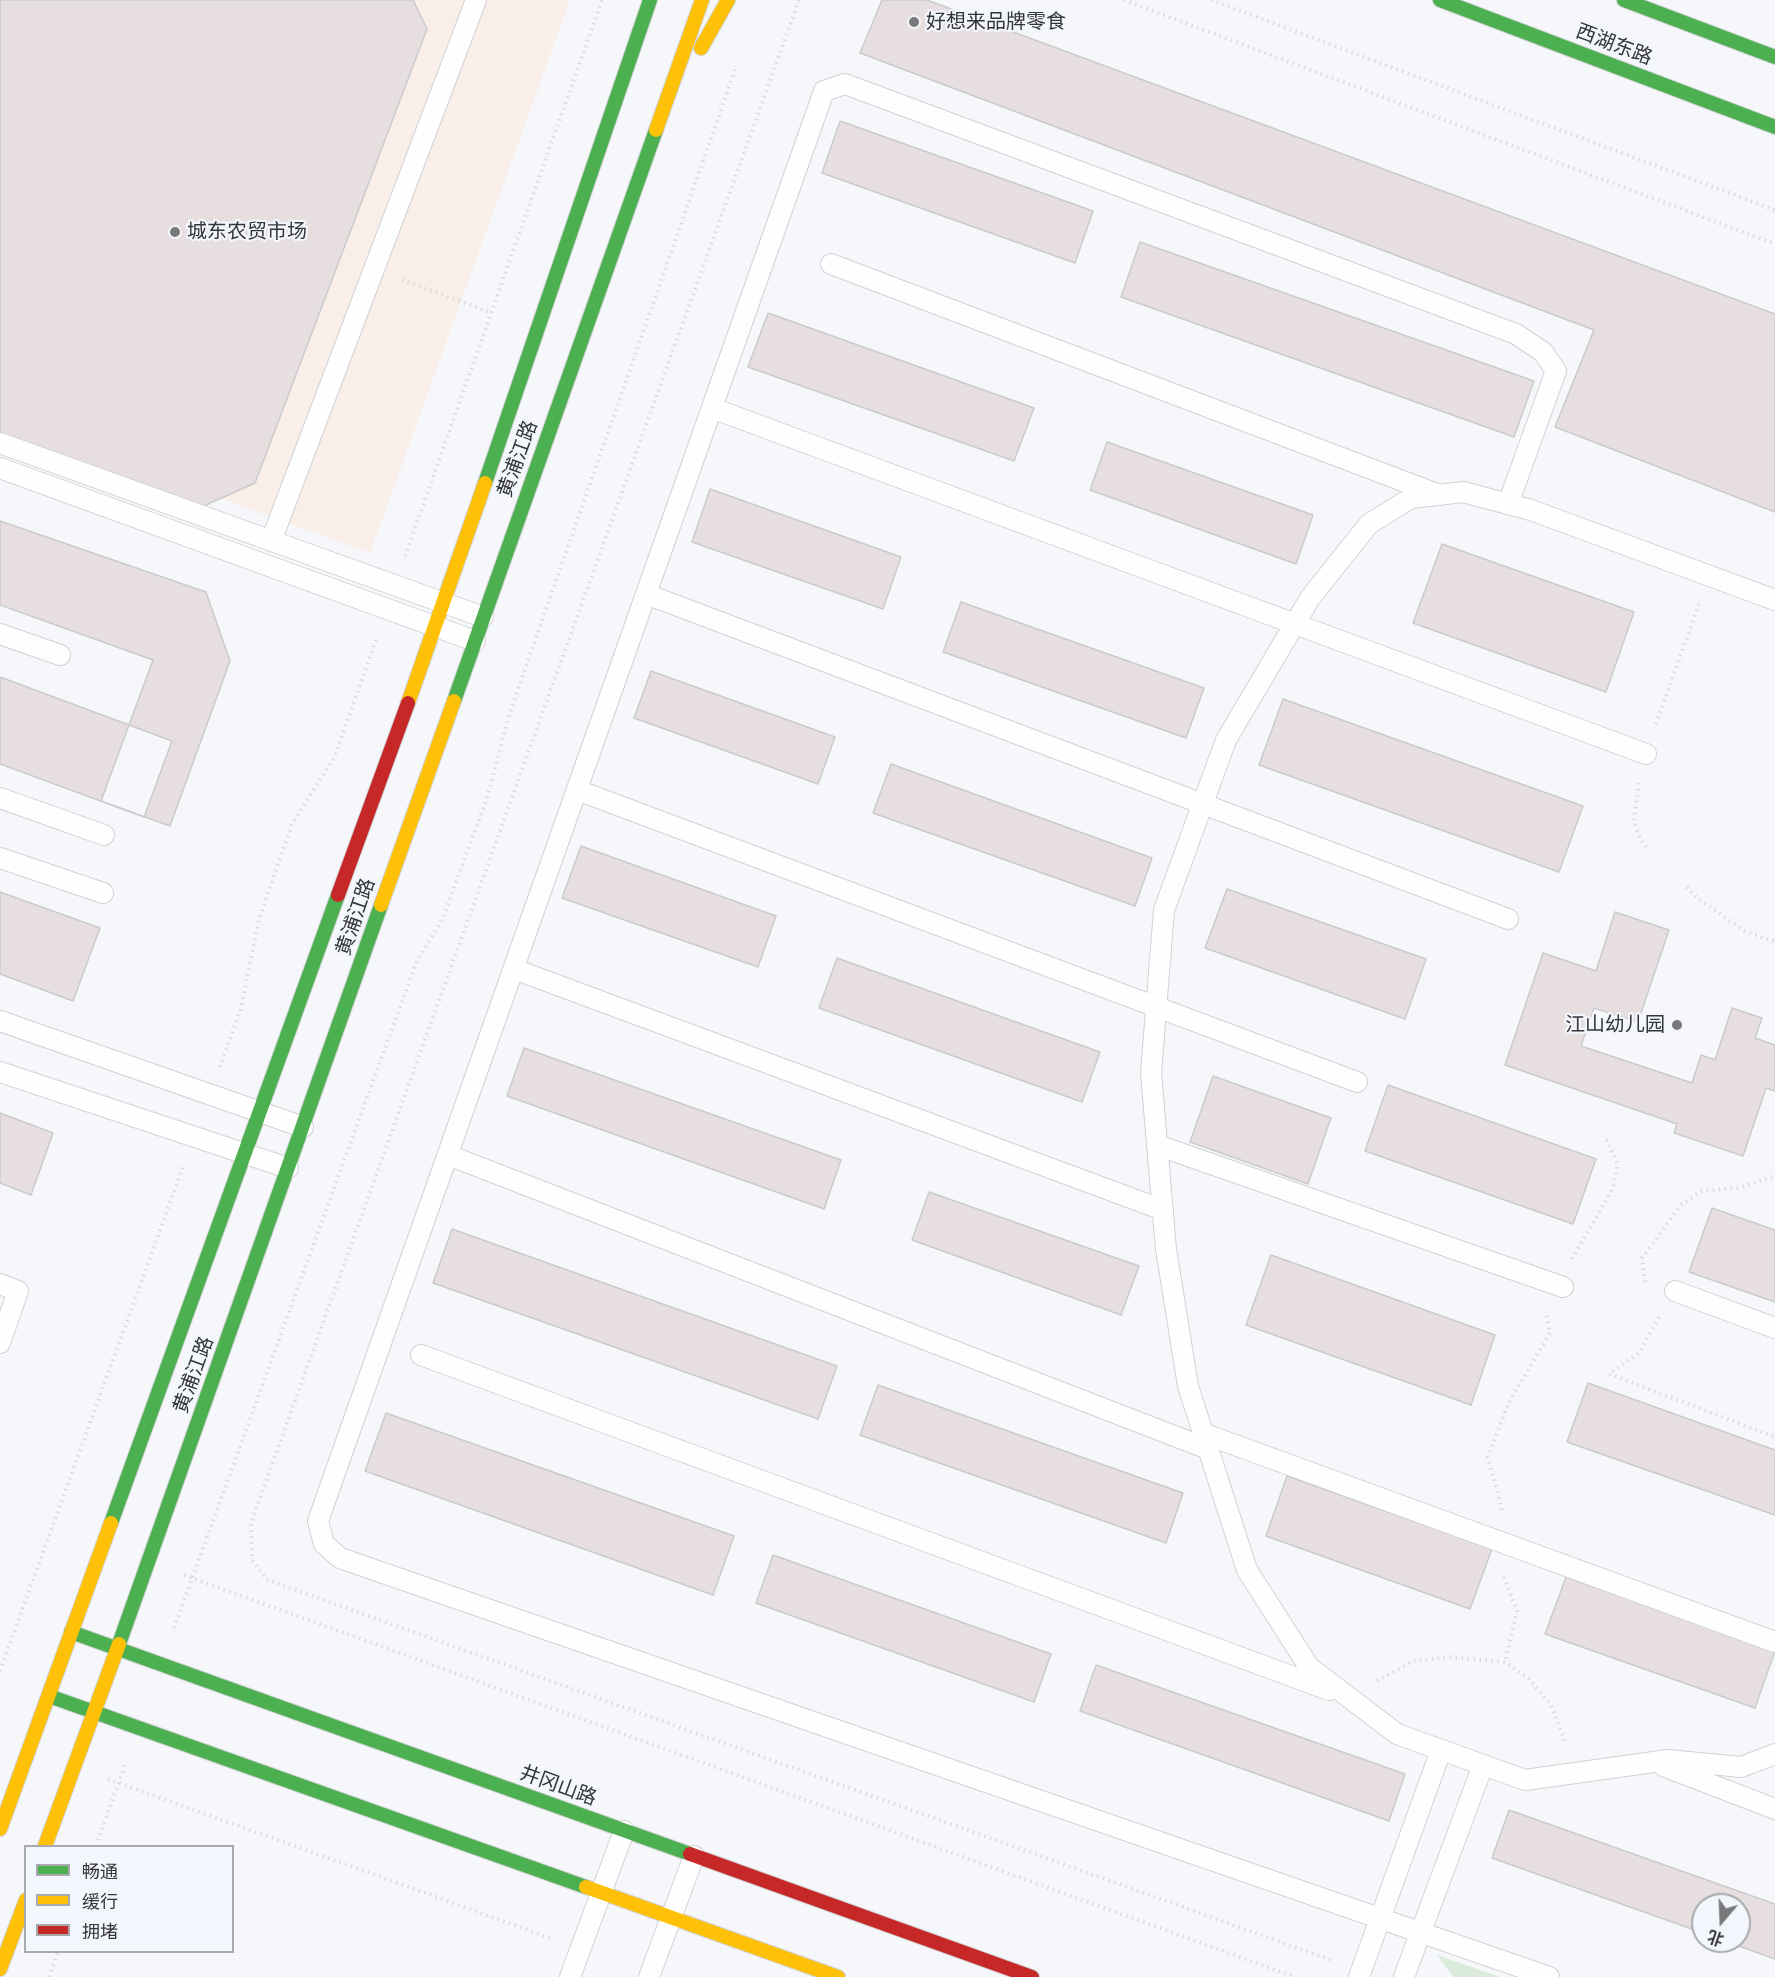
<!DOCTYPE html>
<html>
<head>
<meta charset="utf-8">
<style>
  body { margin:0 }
  #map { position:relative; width:1775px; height:1977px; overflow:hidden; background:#f5f7fa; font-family:"PT Sans","Noto Sans SC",sans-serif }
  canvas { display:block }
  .legend { position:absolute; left:24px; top:1845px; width:210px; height:108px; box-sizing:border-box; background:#f3f6fc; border:2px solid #a7a9ad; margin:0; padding:8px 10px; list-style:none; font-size:18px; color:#343537 }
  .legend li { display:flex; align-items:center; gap:12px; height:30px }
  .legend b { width:30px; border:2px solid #a7a9ad }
  .north { position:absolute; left:1691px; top:1893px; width:60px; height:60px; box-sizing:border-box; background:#f3f6fc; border:2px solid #a7a9ad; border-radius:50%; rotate:199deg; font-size:16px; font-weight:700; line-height:24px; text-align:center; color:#343537 }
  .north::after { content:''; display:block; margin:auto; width:21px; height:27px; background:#78797b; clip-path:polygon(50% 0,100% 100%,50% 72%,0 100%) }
</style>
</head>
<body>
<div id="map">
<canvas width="1775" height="1977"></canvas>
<ul class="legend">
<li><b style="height:8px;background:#4caf50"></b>畅通</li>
<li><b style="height:8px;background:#ffc107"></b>缓行</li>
<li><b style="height:8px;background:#c62828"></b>拥堵</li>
</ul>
<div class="north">北</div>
</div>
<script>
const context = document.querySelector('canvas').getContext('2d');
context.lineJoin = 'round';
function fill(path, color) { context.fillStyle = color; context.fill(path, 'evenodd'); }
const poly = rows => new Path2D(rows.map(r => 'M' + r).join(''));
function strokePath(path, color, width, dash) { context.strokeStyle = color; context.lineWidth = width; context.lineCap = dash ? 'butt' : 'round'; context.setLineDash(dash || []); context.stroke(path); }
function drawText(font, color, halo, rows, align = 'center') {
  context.font = font + ' "PT Sans","Noto Sans SC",sans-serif'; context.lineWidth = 4.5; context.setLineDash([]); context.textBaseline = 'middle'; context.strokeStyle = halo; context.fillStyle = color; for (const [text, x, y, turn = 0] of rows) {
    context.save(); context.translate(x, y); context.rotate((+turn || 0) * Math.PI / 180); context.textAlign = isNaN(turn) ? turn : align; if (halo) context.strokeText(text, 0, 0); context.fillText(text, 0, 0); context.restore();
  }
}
fill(poly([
  [0,0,570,0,370,553,0,418]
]), '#faeee9');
fill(poly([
  [1437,1955,1500,1977,1453,1977]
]), '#daeadb');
const building = poly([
  [0,0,413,0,427,29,255,483,199,508,0,436,0,0],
  [882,0,927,0,1775,314,1775,512,1555,427,1594,330,860,53,882,0],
  [840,121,1093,211,1075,263,822,173,840,121],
  [1140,242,1534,381,1514,437,1121,297,1140,242],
  [768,313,1034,408,1014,461,748,367,768,313],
  [1107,442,1313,515,1296,564,1090,490,1107,442],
  [710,489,901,557,883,609,692,542,710,489],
  [0,521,206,592,230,661,170,826,101,801,153,660,0,605,0,521],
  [1442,544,1634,612,1606,692,1413,623,1442,544],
  [961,602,1204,688,1186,738,943,652,961,602],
  [651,671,835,737,818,784,634,718,651,671],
  [0,677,172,741,144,817,0,764,0,677],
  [1283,699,1583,806,1559,872,1259,765,1283,699],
  [891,764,1152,858,1135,906,873,813,891,764],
  [581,846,776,916,758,967,562,898,581,846],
  [1227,889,1426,959,1405,1019,1205,948,1227,889],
  [0,892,100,928,73,1001,0,974,0,892],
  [1615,912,1669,930,1638,1022,1594,1008,1581,1046,1692,1083,1701,1055,1715,1060,1732,1008,1762,1018,1755,1038,1775,1045,1775,1091,1766,1088,1743,1156,1674,1133,1677,1124,1505,1065,1543,953,1596,971,1615,912],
  [837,958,1100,1052,1082,1102,819,1008,837,958],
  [524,1048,841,1160,824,1209,507,1096,524,1048],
  [1213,1076,1331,1118,1308,1184,1190,1142,1213,1076],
  [1388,1085,1596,1159,1573,1224,1365,1151,1388,1085],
  [0,1113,53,1133,31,1195,0,1183,0,1113],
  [929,1192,1139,1266,1121,1315,912,1240,929,1192],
  [1712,1208,1775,1230,1775,1302,1689,1272,1712,1208],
  [452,1229,837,1366,818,1419,433,1283,452,1229],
  [1271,1255,1495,1335,1471,1405,1246,1325,1271,1255],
  [1588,1383,1775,1450,1775,1515,1567,1442,1588,1383],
  [878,1385,1183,1493,1166,1543,860,1435,878,1385],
  [386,1413,734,1536,713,1595,365,1471,386,1413],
  [1287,1476,1492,1549,1470,1609,1266,1536,1287,1476],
  [773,1555,1051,1654,1034,1702,756,1603,773,1555],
  [1566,1577,1775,1651,1755,1708,1545,1634,1566,1577],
  [1096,1665,1405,1774,1389,1821,1080,1711,1096,1665],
  [1509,1810,1775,1904,1775,1959,1725,1941,1739,1941,1739,1905,1703,1905,1703,1933,1492,1858,1509,1810]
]);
fill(building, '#e6dedf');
strokePath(building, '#cbcbcc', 1.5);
const lane = poly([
  [831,264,1437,494],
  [712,408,1646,754],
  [0,443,483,617],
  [0,468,475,641],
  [1508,504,1556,371,1543,352,1516,334,845,84,824,91,318,1521,324,1544,340,1558,1549,1977],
  [271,541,476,0],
  [646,594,1508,919],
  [1775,600,1531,510,1463,492,1411,498,1369,524,1310,598,1226,740,1164,910,1151,1073,1166,1249,1188,1386,1247,1570,1309,1667,1397,1734,1525,1780,1668,1760,1741,1767,1775,1754],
  [0,634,60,655],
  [577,790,1357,1082],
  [0,798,104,835],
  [0,858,103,893],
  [514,969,1163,1210],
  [0,1021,303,1127],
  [0,1072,288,1168],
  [1157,1145,1563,1287],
  [448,1155,1208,1449],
  [0,1284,18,1291,0,1343],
  [1675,1291,1775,1328],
  [421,1355,1329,1690],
  [1202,1433,1775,1642],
  [1663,1766,1775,1809],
  [570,1977,624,1831],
  [649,1977,694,1856],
  [1359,1977,1441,1750],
  [1404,1977,1483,1765]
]);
const fast = poly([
  [1440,0,1775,127],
  [1624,0,1775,57],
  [485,483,650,0],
  [454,701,656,130],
  [111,1523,338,895],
  [71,1632,690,1854],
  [119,1644,381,905],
  [49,1696,586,1887]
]);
const slow = poly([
  [701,48,728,0],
  [656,130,702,0],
  [408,703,485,483],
  [381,905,454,701],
  [0,1829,111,1523],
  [45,1846,119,1644],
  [586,1887,838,1977],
  [0,1969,26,1900]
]);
const jam = poly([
  [338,895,408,703],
  [690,1854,1032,1977]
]);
strokePath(lane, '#d1d2d4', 22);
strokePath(fast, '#d1d2d4', 16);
strokePath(slow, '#d1d2d4', 16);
strokePath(jam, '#d1d2d4', 16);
strokePath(poly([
  [799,0,251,1523,252,1560,266,1579,290,1588,1334,1961],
  [1124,0,1775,244],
  [1211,0,1775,210],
  [402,280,492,313],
  [405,556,602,0],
  [1656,724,1699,604],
  [1639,783,1634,821,1640,839,1647,848],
  [1687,887,1697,898,1745,931,1775,942],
  [220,1067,241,1008,259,919,292,824,334,758,377,637],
  [1572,1259,1613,1188,1618,1164,1606,1139],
  [1645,1282,1642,1258,1681,1205,1702,1191,1738,1188,1775,1176],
  [1659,1317,1639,1353,1609,1374,1775,1437],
  [1502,1510,1488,1457,1509,1402,1550,1333,1546,1313],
  [184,1575,1295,1977],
  [1504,1577,1517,1611,1505,1662],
  [174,1628,416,963,442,920,487,798,510,712,736,67],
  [0,1671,184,1164],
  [1377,1681,1413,1661,1451,1657,1505,1662,1529,1679,1551,1705,1566,1744],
  [108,1779,553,1939],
  [96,1846,126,1762],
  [49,1977,58,1952]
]), '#dbdbdb', 4, [1.5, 4.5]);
strokePath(lane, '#fefefe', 20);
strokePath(fast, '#4caf50', 14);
strokePath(slow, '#ffc107', 14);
strokePath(jam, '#c62828', 14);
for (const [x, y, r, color] of [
  [914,22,6,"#78797b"],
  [175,232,6,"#78797b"],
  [1677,1025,6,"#78797b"]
]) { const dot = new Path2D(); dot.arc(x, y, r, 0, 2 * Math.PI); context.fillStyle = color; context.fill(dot); strokePath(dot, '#f3f6fc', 2); }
drawText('20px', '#343537', '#f3f6fc', [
  ["好想来品牌零食",926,22],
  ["城东农贸市场",187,232],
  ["江山幼儿园",1665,1025,"right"]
], 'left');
drawText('20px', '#343537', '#f3f6fc', [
  ["西湖东路",1614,45,21],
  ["黄浦江路",518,459,-70],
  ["黄浦江路",356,917,-71],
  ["黄浦江路",194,1375,-70],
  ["井冈山路",558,1786,20]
]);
</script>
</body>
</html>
